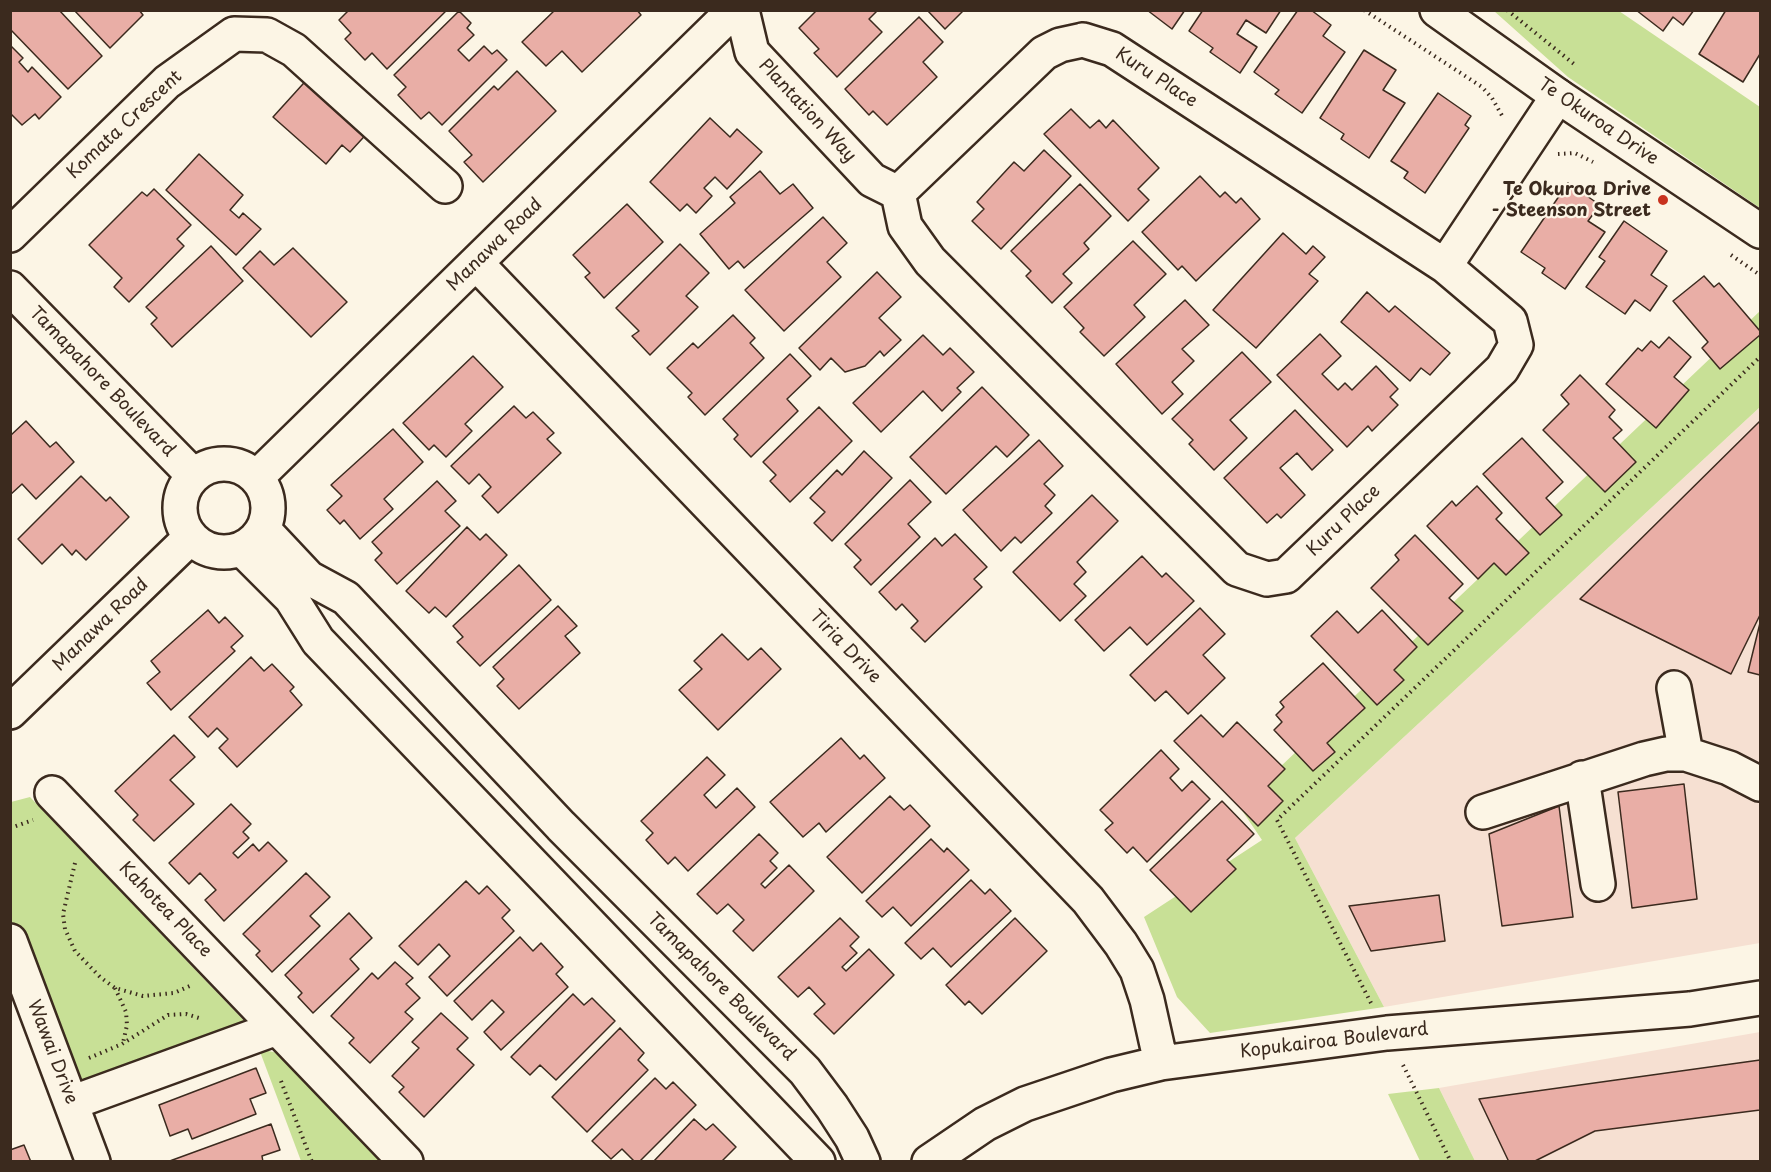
<!DOCTYPE html>
<html>
<head>
<meta charset="utf-8">
<style>
  body { margin:0 }
  #map { position:relative; width:1771px; height:1172px; overflow:hidden; background:#fcf5e5; font-family:"Playpen Sans",sans-serif }
  canvas { display:block }
  .frame { position:absolute; inset:0; border:12px solid #3b2a1e; pointer-events:none }
</style>
</head>
<body>
<div id="map">
<canvas width="1771" height="1172"></canvas>
<div class="frame"></div>
</div>
<script>
const context = document.querySelector('canvas').getContext('2d');
context.lineJoin = 'round';
function fill(path, color) { context.fillStyle = color; context.fill(path, 'evenodd'); }
const poly = rows => new Path2D(rows.map(r => 'M' + r).join(''));
function strokePath(path, color, width, dash) { context.strokeStyle = color; context.lineWidth = width; context.lineCap = dash ? 'butt' : 'round'; context.setLineDash(dash || []); context.stroke(path); }
function drawText(font, color, halo, rows, align = 'center') {
  context.font = font + ' "Playpen Sans",sans-serif'; context.lineWidth = 4.5; context.setLineDash([]); context.textBaseline = 'middle'; context.strokeStyle = halo; context.fillStyle = color; for (const [text, x, y, turn = 0] of rows) {
    context.save(); context.translate(x, y); context.rotate((+turn || 0) * Math.PI / 180); context.textAlign = isNaN(turn) ? turn : align; if (halo) context.strokeText(text, 0, 0); context.fillText(text, 0, 0); context.restore();
  }
}
fill(poly([
  [1760,407,1760,943,1384,1007,1295,838],
  [1760,1032,1760,1161,1475,1161,1439,1088]
]), '#f6e0d2');
fill(poly([
  [1494,11,1619,11,1760,107,1760,208,1568,77],
  [1760,311,1760,407,1295,838,1384,1007,1210,1033,1177,997,1144,917,1262,840,1239,806],
  [30,797,249,1026,71,1090,11,921,11,802],
  [259,1049,278,1053,384,1161,301,1161],
  [1439,1088,1475,1161,1420,1161,1388,1094]
]), '#c8e096');
const building = poly([
  [10,10,59,10,102,56,68,89,10,29,10,10],
  [74,10,139,10,143,15,110,48,74,10],
  [349,10,447,10,387,69,372,53,365,60,345,39,351,33,339,20,349,10],
  [555,10,637,10,641,15,582,72,562,51,546,66,522,42,555,10],
  [817,10,878,10,869,19,882,32,837,77,814,53,819,49,799,28,817,10],
  [927,10,964,10,945,29,927,10],
  [1147,10,1185,10,1172,29,1147,10],
  [1203,10,1281,10,1266,33,1246,20,1237,34,1257,47,1240,73,1210,52,1213,48,1189,31,1203,10],
  [1298,10,1311,10,1331,25,1323,36,1345,52,1302,113,1275,94,1279,90,1254,72,1298,10],
  [1636,10,1694,10,1683,25,1673,17,1663,31,1636,10],
  [1726,10,1760,10,1760,54,1743,82,1699,54,1726,10],
  [459,11,471,23,467,28,474,35,458,50,469,61,484,46,492,54,497,50,507,60,442,125,429,112,421,119,398,95,406,87,394,75,459,11],
  [919,17,943,42,923,62,937,77,887,125,873,111,869,115,845,89,919,17],
  [10,45,23,58,19,62,28,72,32,67,61,97,39,119,35,114,22,125,10,113,10,45],
  [1364,50,1396,70,1383,90,1405,103,1369,158,1341,139,1344,134,1320,118,1364,50],
  [517,71,556,111,483,182,464,162,472,155,449,131,494,86,498,90,517,71],
  [312,74,372,128,350,152,342,145,326,164,273,117,312,74],
  [1438,93,1471,116,1465,125,1469,128,1425,193,1404,178,1408,172,1391,161,1438,93],
  [1071,109,1090,128,1099,120,1106,128,1113,120,1159,168,1138,189,1149,200,1128,221,1044,134,1071,109],
  [710,118,730,137,737,129,762,152,727,189,715,177,704,188,712,196,696,213,687,204,680,211,650,182,710,118],
  [1044,150,1071,176,1001,249,972,221,984,209,977,202,1014,162,1024,171,1044,150],
  [199,154,243,195,230,210,239,218,243,213,261,229,236,255,166,190,199,154],
  [760,171,780,194,793,184,813,208,744,268,738,261,729,269,700,234,735,203,730,197,760,171],
  [1200,176,1220,197,1225,192,1236,203,1241,198,1260,219,1196,281,1182,266,1178,270,1142,232,1200,176],
  [1568,183,1600,205,1588,221,1605,232,1565,289,1542,273,1545,268,1521,252,1568,183],
  [1080,184,1111,216,1084,243,1089,249,1063,274,1072,283,1052,303,1026,276,1031,271,1011,251,1080,184],
  [154,189,191,225,177,239,184,246,129,302,114,287,122,278,89,245,142,192,147,196,154,189],
  [627,204,663,242,604,298,585,277,590,273,573,255,627,204],
  [823,217,847,243,827,262,841,277,784,331,745,290,823,217],
  [1624,221,1667,251,1651,275,1667,286,1650,311,1635,300,1625,314,1586,287,1605,261,1599,257,1624,221],
  [1283,233,1306,254,1313,246,1325,257,1309,274,1318,281,1256,348,1213,310,1283,233],
  [1133,241,1166,274,1134,305,1145,317,1104,356,1080,332,1084,328,1064,307,1133,241],
  [680,244,709,273,686,296,698,307,650,355,632,336,639,331,616,308,680,244],
  [211,246,243,281,172,347,151,324,157,318,146,307,211,246],
  [293,248,347,302,311,337,243,268,260,251,274,265,293,248],
  [877,272,901,297,879,318,901,340,884,356,880,351,865,366,845,372,831,358,820,370,799,348,877,272],
  [1704,276,1714,287,1719,283,1760,331,1760,335,1720,369,1702,348,1708,342,1673,301,1704,276],
  [1367,292,1389,312,1395,306,1450,353,1430,375,1421,368,1410,381,1341,322,1367,292],
  [1185,300,1209,325,1182,349,1194,361,1172,382,1183,394,1162,414,1116,364,1185,300],
  [733,315,755,338,750,343,764,358,705,415,688,397,692,393,667,368,693,343,698,348,733,315],
  [1320,334,1341,356,1322,374,1338,390,1345,383,1352,390,1376,366,1398,389,1390,397,1398,405,1372,431,1368,426,1347,447,1277,375,1320,334],
  [923,335,943,355,950,348,974,372,957,388,961,392,942,411,923,391,881,432,853,403,923,335],
  [1669,337,1691,357,1674,377,1689,390,1656,428,1606,384,1638,348,1642,351,1651,341,1659,348,1669,337],
  [1242,352,1271,382,1230,420,1247,438,1214,470,1189,444,1193,440,1172,419,1242,352],
  [790,354,811,376,787,399,798,411,751,457,734,439,738,435,723,419,790,354],
  [473,356,503,387,465,424,472,431,446,457,434,445,429,450,403,423,473,356],
  [1580,375,1615,410,1609,417,1622,430,1613,438,1636,462,1605,492,1543,430,1569,404,1561,395,1580,375],
  [982,387,1029,435,1007,457,996,446,946,494,910,457,982,387],
  [514,406,526,418,533,412,554,433,547,439,561,453,498,513,482,496,491,487,479,474,469,484,451,466,514,406],
  [819,407,852,441,790,502,770,481,776,475,763,462,819,407],
  [1295,410,1333,450,1312,470,1297,453,1280,468,1305,495,1281,518,1277,514,1267,523,1224,478,1295,410],
  [26,421,50,447,56,442,74,462,36,499,22,484,10,495,10,436,26,421],
  [1760,421,1760,615,1731,674,1580,599,1760,421],
  [393,429,423,462,384,499,393,509,360,539,344,520,340,524,327,510,342,496,331,485,393,429],
  [1522,438,1563,482,1546,498,1562,515,1540,535,1483,474,1522,438],
  [1039,440,1063,466,1044,484,1055,495,1045,506,1052,513,1021,543,1015,537,1001,551,963,510,1039,440],
  [864,451,892,478,832,541,814,523,825,512,810,498,837,470,842,475,864,451],
  [81,476,106,501,110,497,129,517,86,560,76,550,72,555,62,544,42,564,18,539,81,476],
  [910,480,931,502,908,524,920,537,871,585,854,567,861,560,845,544,910,480],
  [437,481,456,501,445,511,460,526,397,584,375,560,382,553,372,542,437,481],
  [1477,486,1502,513,1496,519,1529,553,1506,575,1494,563,1478,579,1427,526,1452,501,1456,506,1477,486],
  [1092,495,1118,521,1077,562,1086,572,1074,584,1086,596,1060,621,1013,572,1092,495],
  [467,527,480,540,486,534,507,555,446,617,435,607,429,613,406,591,467,527],
  [955,534,987,567,974,579,982,587,925,642,911,628,918,621,902,604,896,610,879,592,935,538,942,546,955,534],
  [1415,535,1463,584,1449,598,1463,611,1428,645,1371,588,1399,560,1395,555,1415,535],
  [1142,556,1162,577,1166,573,1194,601,1147,645,1130,627,1104,651,1075,620,1142,556],
  [519,565,551,600,480,666,457,642,463,637,453,626,519,565],
  [558,606,577,626,565,636,580,653,519,709,497,686,504,679,493,667,558,606],
  [1200,608,1225,634,1203,655,1225,678,1188,714,1166,691,1155,701,1130,675,1200,608],
  [208,610,219,623,225,617,243,636,231,647,235,651,171,710,147,683,160,672,151,661,208,610],
  [1382,610,1417,647,1394,670,1404,680,1377,705,1311,636,1337,611,1358,633,1382,610],
  [1760,623,1760,675,1748,672,1760,623],
  [722,634,748,660,761,648,781,669,718,730,679,690,702,669,694,661,722,634],
  [251,657,264,671,272,664,294,687,290,691,302,705,237,767,219,748,228,739,217,728,208,737,189,717,251,657],
  [1323,663,1365,708,1327,743,1335,752,1313,771,1274,730,1282,722,1276,715,1284,707,1280,702,1323,663],
  [1201,715,1223,737,1237,722,1285,769,1268,786,1283,801,1258,826,1174,741,1201,715],
  [174,735,195,757,170,780,194,804,154,841,133,820,138,815,115,791,174,735],
  [841,738,860,759,864,755,885,778,826,832,819,823,803,837,770,802,841,738],
  [1161,750,1179,769,1170,778,1182,791,1192,781,1210,799,1147,862,1133,847,1127,853,1105,830,1113,823,1100,810,1161,750],
  [707,757,725,775,704,795,716,808,737,788,755,807,688,871,675,857,668,864,646,840,653,833,641,821,707,757],
  [1684,784,1697,899,1632,908,1618,792,1684,784],
  [890,796,904,810,910,805,930,826,862,893,827,857,890,796],
  [1222,801,1254,834,1227,860,1236,869,1191,912,1150,870,1222,801],
  [231,804,251,824,243,832,249,838,233,853,238,858,253,844,259,851,268,842,287,861,224,921,205,900,216,890,200,873,189,884,169,863,231,804],
  [1559,806,1573,917,1502,926,1489,834,1559,806],
  [759,834,778,853,770,861,777,868,761,884,765,888,789,865,814,891,753,951,733,931,744,920,728,904,717,914,697,894,759,834],
  [931,839,944,852,947,848,969,870,911,926,893,907,882,917,866,901,931,839],
  [306,873,330,897,310,916,320,926,272,972,256,955,260,951,243,934,306,873],
  [971,880,985,894,990,889,1011,911,951,967,933,948,921,959,905,943,971,880],
  [466,881,479,894,487,886,510,910,502,918,514,931,447,996,429,977,450,956,439,944,418,965,399,946,466,881],
  [1439,895,1445,941,1371,951,1349,906,1439,895],
  [349,913,372,938,350,959,359,969,313,1013,298,997,302,993,285,975,349,913],
  [840,918,859,937,850,946,857,953,842,967,846,971,869,949,894,975,834,1034,814,1014,825,1004,809,987,798,997,778,977,840,918],
  [1015,918,1047,951,982,1014,969,1001,965,1005,946,985,1015,918],
  [520,937,533,951,541,943,563,967,556,974,568,987,501,1050,484,1032,504,1012,492,1000,472,1020,454,1001,520,937],
  [395,962,413,978,406,984,420,998,405,1012,413,1019,370,1063,349,1043,354,1038,331,1016,372,973,378,979,395,962],
  [573,994,584,1005,592,998,615,1021,556,1080,540,1065,530,1075,511,1057,573,994],
  [441,1013,468,1038,457,1049,474,1065,424,1117,399,1092,404,1087,392,1076,419,1048,412,1042,441,1013],
  [620,1028,644,1053,638,1060,648,1070,587,1132,552,1097,620,1028],
  [1760,1060,1760,1110,1595,1131,1533,1162,1509,1162,1479,1099,1760,1060],
  [256,1068,266,1093,250,1099,256,1114,192,1139,188,1129,170,1136,159,1105,256,1068],
  [655,1078,666,1089,673,1082,696,1105,639,1162,635,1162,622,1149,611,1159,592,1141,655,1078],
  [694,1119,706,1130,713,1124,736,1147,721,1162,653,1162,694,1119],
  [271,1124,280,1150,262,1156,263,1162,167,1162,271,1124],
  [24,1145,31,1162,10,1162,10,1150,24,1145]
]);
fill(building, '#e9aea6');
strokePath(building, '#3b2a1e', 1.5);
const minor = poly([
  [742,10,752,52,872,180,898,193],
  [1083,40,1112,49,1445,266,1510,321,1516,345,1502,369,1286,576,1267,579,1237,569,930,261,905,226,898,193,1044,53,1060,45,1083,40],
  [10,235,167,82,234,34,267,35,294,50,445,186],
  [476,263,1088,900,1121,944,1137,970,1147,1000,1161,1063],
  [1445,266,1558,96],
  [10,288,194,476],
  '180 508a44 44 0 1 1 88 0a44 44 0 1 1-88 0Z',
  [256,478,734,10],
  [263,529,309,578,346,598,561,826,805,1071,832,1107,852,1138,863,1162],
  [242,549,291,598,318,641,818,1162],
  [1674,688,1686,754],
  [10,712,191,537],
  [1582,778,1598,884],
  [52,793,406,1162],
  [1483,812,1644,759,1666,754,1686,754,1729,768,1760,784],
  [10,941,93,1162],
  [71,1103,277,1028],
  [929,1162,985,1124,1025,1104,1111,1075,1161,1063,1387,1033,1690,1009,1760,998]
]);
const major = poly([
  [1437,10,1558,96,1760,231]
]);
strokePath(minor, '#3b2a1e', 38);
strokePath(major, '#3b2a1e', 38);
strokePath(poly([
  [1364,10,1482,87,1492,98,1504,119],
  [1507,10,1574,64],
  [1558,154,1575,153,1593,162],
  [1731,255,1760,275],
  [10,828,33,820],
  [75,863,63,914,65,929,75,951,100,977,115,988,143,996,174,993,192,985],
  [115,988,126,1012,127,1025,123,1043],
  [1371,1003,1277,820,1760,357],
  [89,1058,122,1044,168,1015,186,1014,202,1019],
  [1403,1065,1451,1162],
  [281,1081,312,1162]
]), '#3b2a1e', 4, [1.5, 4.5]);
strokePath(minor, '#fcf5e5', 33);
strokePath(major, '#fcf5e5', 33);
for (const [x, y, r, color] of [
  [1663,200,6,"#c8321e"]
]) { const dot = new Path2D(); dot.arc(x, y, r, 0, 2 * Math.PI); context.fillStyle = color; context.fill(dot); strokePath(dot, '#fcf5e5', 2); }
drawText('18px', '#3b2a1e', '#fcf5e5', [
  ["Kuru Place",1156,78,33],
  ["Plantation Way",807,111,47],
  ["Te Okuroa Drive",1598,122,34],
  ["Komata Crescent",125,125,-43],
  ["Manawa Road",495,245,-44],
  ["Tamapahore Boulevard",102,382,46],
  ["Kuru Place",1344,521,-44],
  ["Manawa Road",101,625,-44],
  ["Tiria Drive",845,647,46],
  ["Kahotea Place",165,910,46],
  ["Tamapahore Boulevard",721,987,45],
  ["Kopukairoa Boulevard",1334,1041,-7],
  ["Wawai Drive",52,1052,69]
]);
drawText('bold 18px', '#3b2a1e', '#fcf5e5', [
  ["Te Okuroa Drive",1651,190],
  ["- Steenson Street",1651,211]
], 'right');
</script>
</body>
</html>
